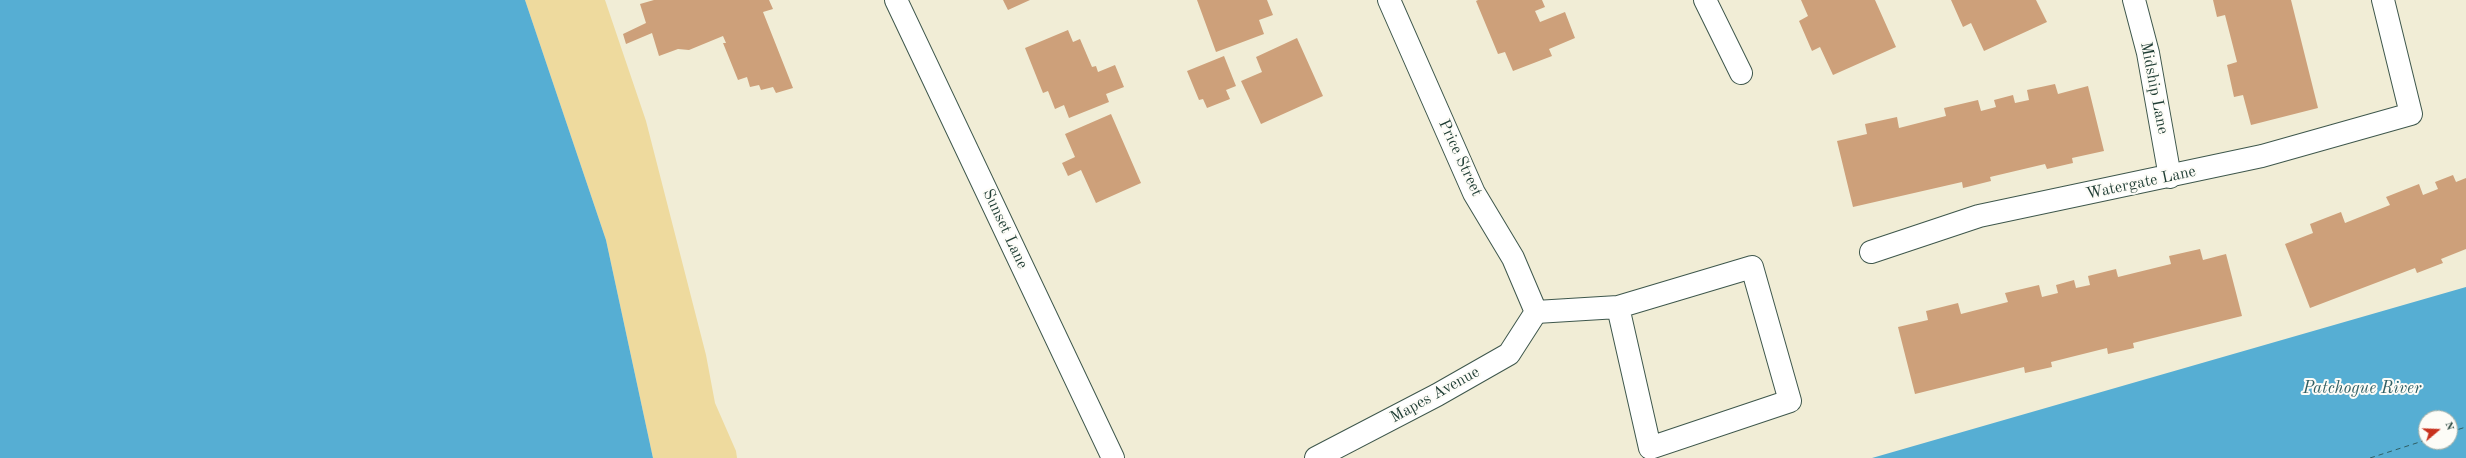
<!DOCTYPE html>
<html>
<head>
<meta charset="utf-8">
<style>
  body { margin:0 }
  #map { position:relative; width:2466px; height:458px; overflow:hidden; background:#f1edd6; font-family:"Old Standard TT",serif }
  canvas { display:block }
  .north { position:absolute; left:2418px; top:410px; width:40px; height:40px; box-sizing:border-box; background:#fdfcf7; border:1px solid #a4b0a9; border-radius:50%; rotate:71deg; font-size:11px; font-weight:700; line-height:16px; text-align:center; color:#1f3d34 }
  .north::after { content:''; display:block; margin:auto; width:14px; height:18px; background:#c8321e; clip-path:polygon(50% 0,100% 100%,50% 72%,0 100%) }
</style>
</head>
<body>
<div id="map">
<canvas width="2466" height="458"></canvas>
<div class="north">N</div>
</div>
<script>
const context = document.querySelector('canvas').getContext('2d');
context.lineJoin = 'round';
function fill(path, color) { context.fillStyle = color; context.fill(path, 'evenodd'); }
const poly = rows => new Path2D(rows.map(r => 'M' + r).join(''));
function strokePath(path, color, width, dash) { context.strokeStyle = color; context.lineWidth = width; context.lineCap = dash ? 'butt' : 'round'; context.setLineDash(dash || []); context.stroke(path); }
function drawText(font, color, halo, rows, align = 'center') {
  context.font = font + ' "Old Standard TT",serif'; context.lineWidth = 4; context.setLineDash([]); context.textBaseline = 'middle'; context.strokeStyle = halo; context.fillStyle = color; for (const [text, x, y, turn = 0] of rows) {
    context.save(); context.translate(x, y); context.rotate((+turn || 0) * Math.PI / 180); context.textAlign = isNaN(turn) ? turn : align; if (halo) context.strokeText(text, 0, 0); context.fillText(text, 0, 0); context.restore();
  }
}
fill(poly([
  [525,0,605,0,646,121,706,355,715,403,736,451,737,458,653,458,606,240]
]), '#eeda9e');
fill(poly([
  [0,0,525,0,606,240,653,458,0,458],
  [2466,287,2466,458,1872,458],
  [2426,418,2450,418,2450,442,2426,442]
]), '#56aed3');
strokePath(poly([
  [2450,432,2466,427],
  [2370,458,2426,440]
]), '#305f64', 1, [5, 4]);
fill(poly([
  [654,0,769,0,773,9,763,12,793,88,776,93,773,87,761,90,759,85,750,87,747,77,738,80,723,43,726,43,723,36,689,50,678,49,659,56,652,33,626,44,623,34,646,23,640,4],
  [1003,0,1030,0,1008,10],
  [1197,0,1267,0,1273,15,1259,20,1264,34,1216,52],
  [1478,0,1542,0,1545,7,1535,11,1540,22,1565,12,1575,38,1549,49,1552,56,1513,71,1505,52,1498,54,1476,1],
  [1801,0,1875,0,1896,47,1833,75,1820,47,1812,51,1799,21,1808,16],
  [1951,0,2036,0,2047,22,1984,51,1971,23,1963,27],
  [2213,0,2291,0,2318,108,2251,125,2243,95,2234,97,2227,65,2237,62,2225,15,2217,17],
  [1068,30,1073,42,1080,39,1092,67,1096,66,1098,72,1115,65,1124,87,1106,94,1109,102,1069,118,1064,105,1055,109,1048,91,1043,93,1025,48],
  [1297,38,1323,96,1261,124,1241,81,1262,72,1256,57],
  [1224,56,1236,86,1226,90,1230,99,1207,108,1203,99,1199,100,1187,71],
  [2055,84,2058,94,2088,86,2104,151,2072,158,2073,163,2047,169,2045,164,1990,177,1991,181,1963,188,1962,182,1853,207,1837,141,1867,134,1865,124,1897,117,1899,128,1946,116,1944,108,1978,100,1981,111,1996,107,1994,100,2013,95,2015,103,2029,100,2027,90],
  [1111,114,1141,183,1096,203,1081,170,1068,176,1062,163,1075,157,1065,134],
  [2453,175,2456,182,2466,178,2466,249,2441,259,2443,263,2417,273,2415,268,2310,308,2285,244,2313,233,2310,224,2341,212,2345,223,2390,205,2386,197,2419,184,2423,195,2438,189,2435,182],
  [2200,249,2203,260,2226,254,2242,316,2133,343,2134,348,2108,354,2107,348,2051,362,2052,367,2025,373,2024,367,1915,394,1898,327,1928,320,1926,311,1958,303,1961,314,2008,302,2005,293,2039,285,2042,297,2058,293,2056,285,2074,280,2076,288,2090,285,2088,276,2116,269,2118,277,2171,264,2169,256]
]), '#cda07a');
const lane = poly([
  [1536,312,1618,307,1752,267,1790,401,1650,448,1618,307]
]);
const street = poly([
  [896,0,1113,458],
  [1705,0,1741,73],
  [2134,0,2148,53,2170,177],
  [1871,252,1979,216,2262,156,2411,114,2383,0],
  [1316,458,1437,395,1509,354,1536,312,1513,258,1474,193,1389,0]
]);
strokePath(lane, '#3e574c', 24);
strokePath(street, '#3e574c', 24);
strokePath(lane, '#fff', 22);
strokePath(street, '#fff', 22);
drawText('16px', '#1f3d34', '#fdfcf7', [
  ["Midship Lane",2154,88,79],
  ["Price Street",1460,158,65],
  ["Watergate Lane",2141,183,-12],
  ["Sunset Lane",1005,229,65],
  ["Mapes Avenue",1435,395,-29]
]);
drawText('italic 17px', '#305f64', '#fdfcf7', [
  ["Patchogue River",2362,389]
]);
</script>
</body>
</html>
